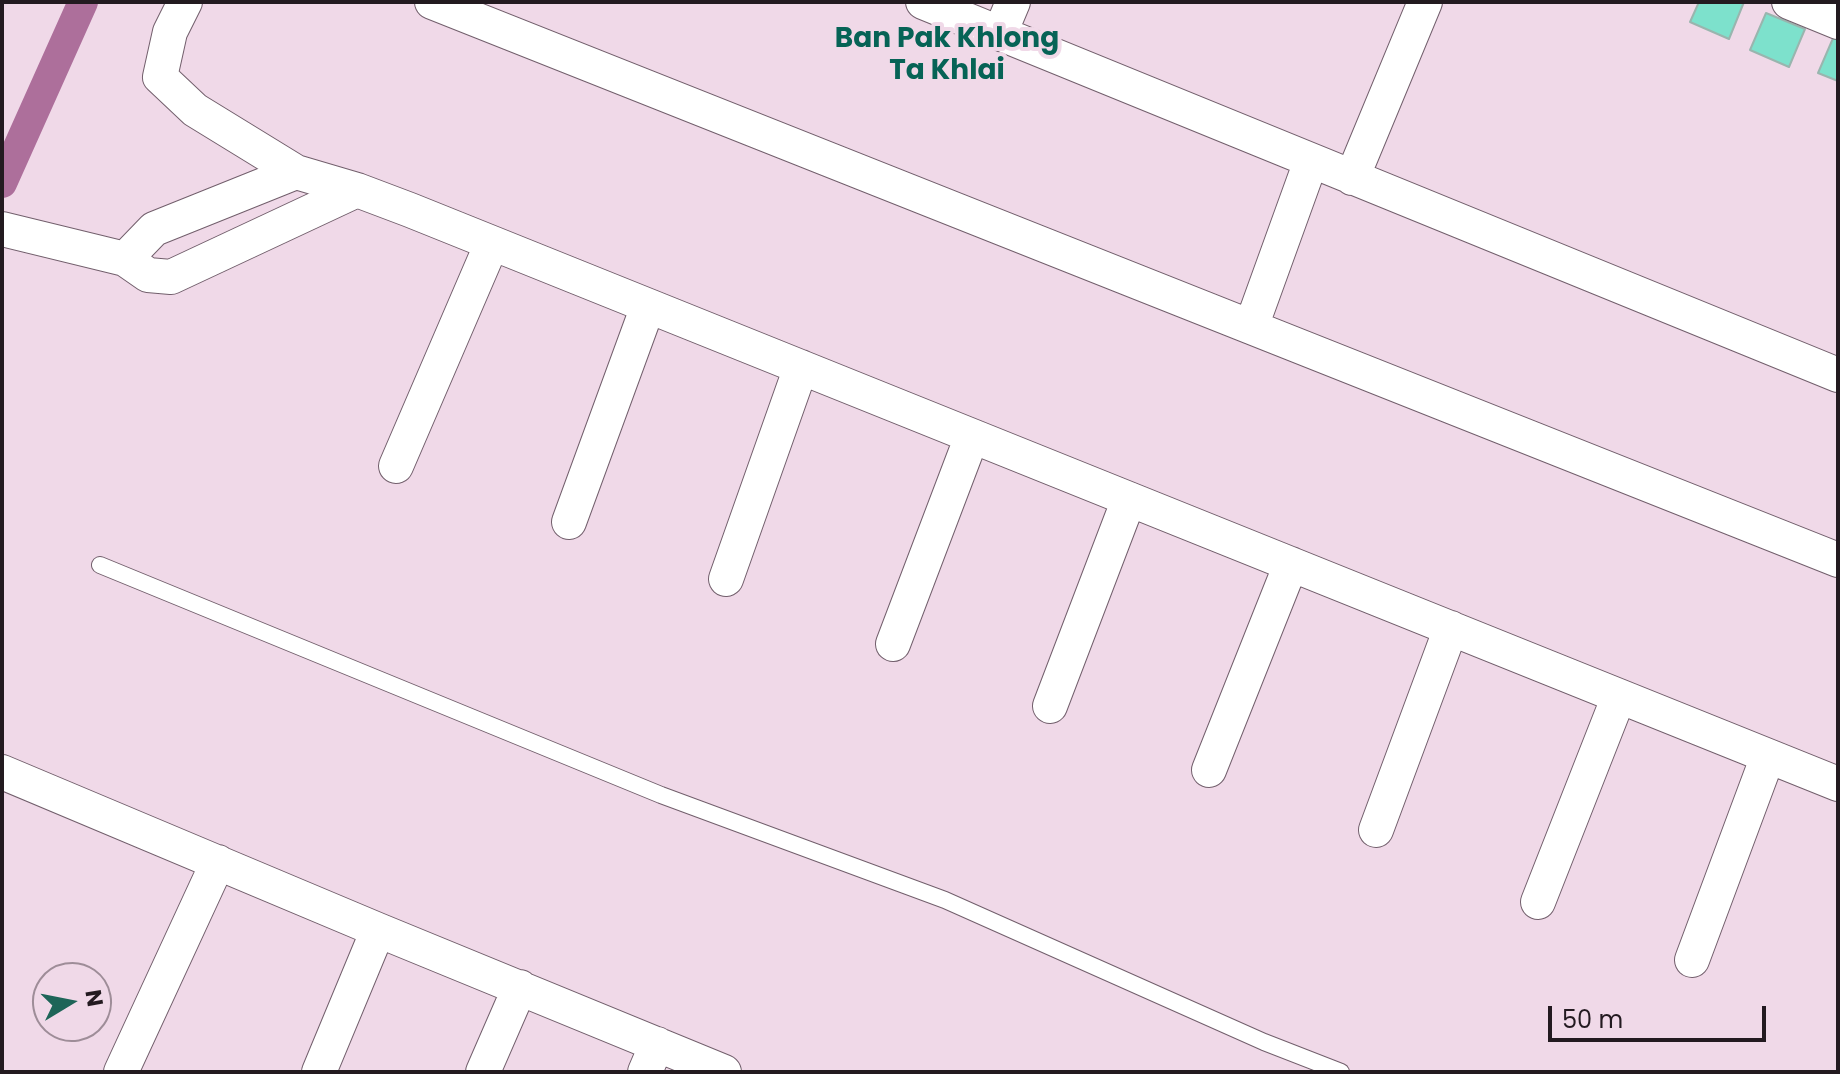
<!DOCTYPE html>
<html>
<head>
<meta charset="utf-8">
<style>
  body { margin:0 }
  #map { position:relative; width:1840px; height:1074px; overflow:hidden; background:#f0d9e8; font-family:Poppins,sans-serif }
  canvas { display:block }
  .frame { position:absolute; inset:0; border:4px solid #231a20; pointer-events:none }
  .north { position:absolute; left:32px; top:962px; width:80px; height:80px; box-sizing:border-box; background:#f0d9e8; border:2px solid #9e8d98; border-radius:50%; rotate:80deg; font-size:22px; font-weight:700; line-height:32px; text-align:center; color:#231a20 }
  .north::after { content:''; display:block; margin:auto; width:28px; height:36px; background:#1e6558; clip-path:polygon(50% 0,100% 100%,50% 72%,0 100%) }
  .scale { position:absolute; left:1548px; top:1006px; width:218px; height:36px; box-sizing:border-box; border:4px solid #231a20; border-top:0; padding-left:10px; font-size:24px; line-height:28px; white-space:nowrap; color:#231a20; -webkit-text-stroke:6px #f0d9e8; paint-order:stroke }
</style>
</head>
<body>
<div id="map">
<canvas width="1840" height="1074"></canvas>
<div class="frame"></div>
<div class="north">N</div>
<div class="scale">50 m</div>
</div>
<script>
const context = document.querySelector('canvas').getContext('2d');
context.lineJoin = 'round';
const poly = rows => new Path2D(rows.map(r => 'M' + r).join(''));
function strokePath(path, color, width, dash) { context.strokeStyle = color; context.lineWidth = width; context.lineCap = dash ? 'butt' : 'round'; context.setLineDash(dash || []); context.stroke(path); }
function fill(path, color) { context.fillStyle = color; context.fill(path, 'evenodd'); }
function drawText(font, color, halo, rows, align = 'center') {
  context.font = font + ' Poppins,sans-serif'; context.lineWidth = 8; context.setLineDash([]); context.textBaseline = 'middle'; context.strokeStyle = halo; context.fillStyle = color; for (const [text, x, y, turn = 0] of rows) {
    context.save(); context.translate(x, y); context.rotate((+turn || 0) * Math.PI / 180); context.textAlign = isNaN(turn) ? turn : align; if (halo) context.strokeText(text, 0, 0); context.fillText(text, 0, 0); context.restore();
  }
}
strokePath(poly([
  [2,183,83,2]
]), '#ad6f9b', 30);
const building = poly([
  [1699,2,1744,2,1729,39,1690,22,1699,2],
  [1766,13,1805,29,1789,67,1750,50,1766,13],
  [1834,36,1838,38,1838,81,1818,73,1834,36]
]);
fill(building, '#7de1cc');
strokePath(building, '#99b5ae', 2);
const lane = poly([
  [100,565,661,795,945,900,1264,1042,1341,1072]
]);
const street = poly([
  [185,2,170,32,160,77,195,110,296,172,357,190,410,210,1838,784],
  [432,2,1838,560],
  [923,2,1838,375],
  [1789,2,1838,22],
  [1000,33,1013,2],
  [1352,178,1425,2],
  [2,229,125,259,148,275,171,277,357,190],
  [125,259,154,229,296,172],
  [1251,327,1311,161],
  [396,466,492,243],
  [569,522,648,306],
  [726,579,801,367],
  [893,644,972,436],
  [1050,706,1129,499],
  [1209,770,1291,564],
  [2,772,378,930,724,1072],
  [1376,830,1451,628],
  [1538,902,1619,696],
  [1692,960,1768,756],
  [121,1072,218,862],
  [319,1072,378,930],
  [483,1072,520,987],
  [645,1072,657,1044]
]);
strokePath(lane, '#725f6c', 18);
strokePath(street, '#725f6c', 36);
strokePath(lane, '#fff', 16);
strokePath(street, '#fff', 34);
drawText('bold 28px', '#066356', '#f0d9e8', [
  ["Ban Pak Khlong",947,40],
  ["Ta Khlai",947,72]
]);
</script>
</body>
</html>
